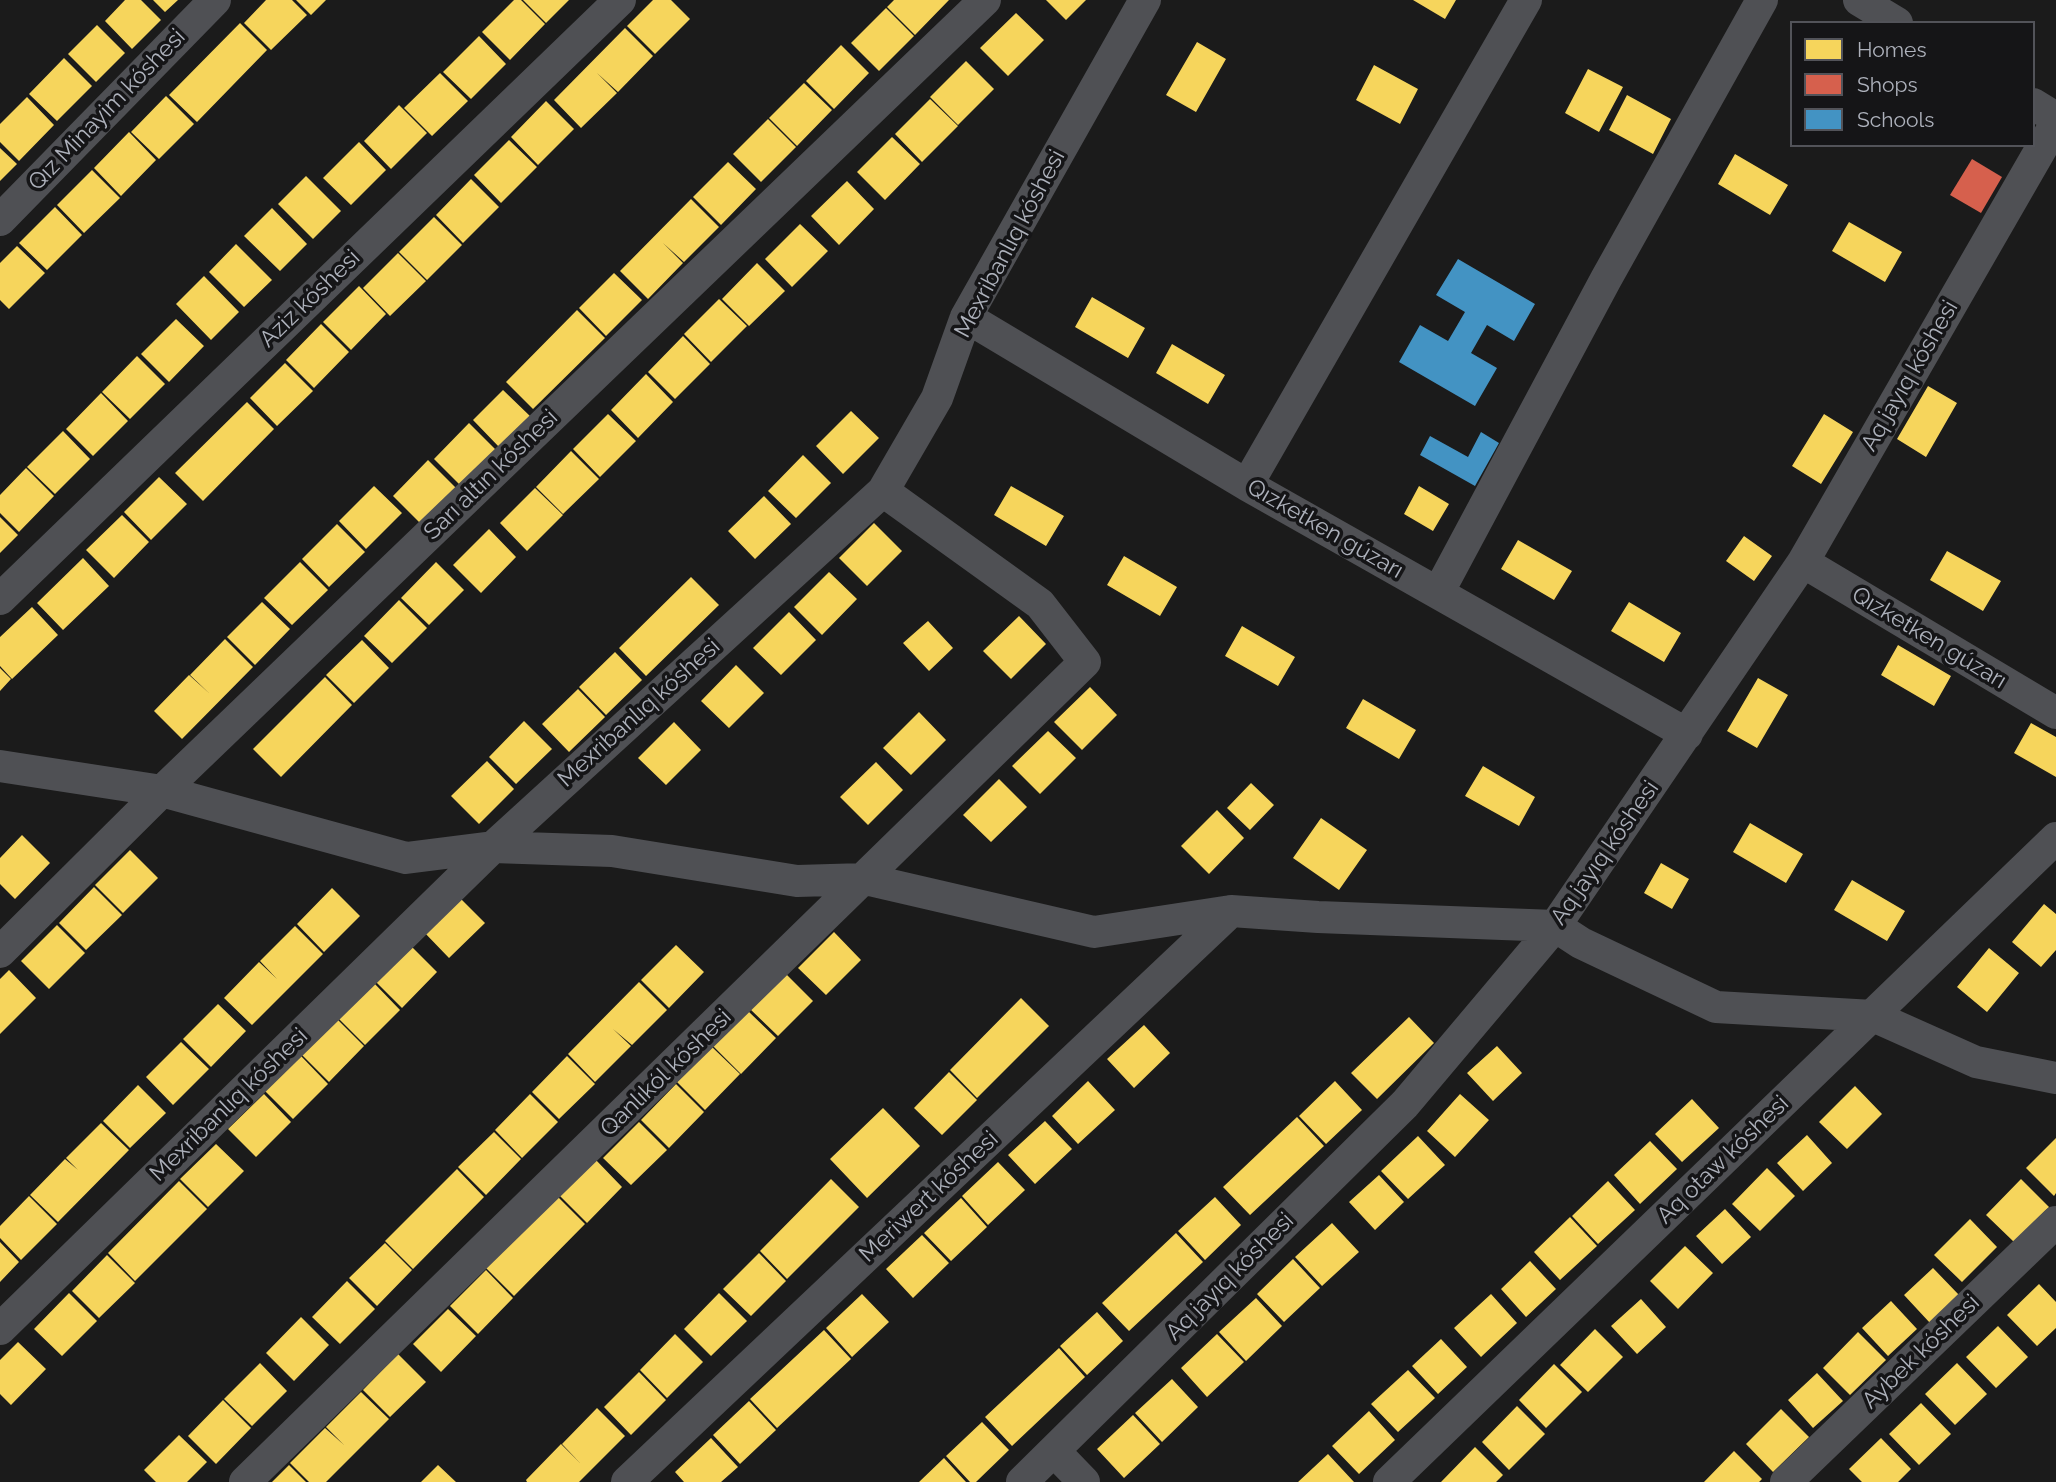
<!DOCTYPE html>
<html>
<head>
<meta charset="utf-8">
<style>
  body { margin:0 }
  #map { position:relative; width:2056px; height:1482px; overflow:hidden; background:#1b1b1b; font-family:Raleway,sans-serif }
  canvas { display:block }
  .legend { position:absolute; left:1790px; top:21px; width:245px; height:126px; box-sizing:border-box; background:#151517; border:2px solid #525359; margin:0; padding:9px 12px; list-style:none; font-size:21px; color:#adb1bb }
  .legend li { display:flex; align-items:center; gap:14px; height:35px }
  .legend b { width:35px; border:2px solid #525359 }
</style>
</head>
<body>
<div id="map">
<canvas width="2056" height="1482"></canvas>
<ul class="legend">
<li><b style="height:19px;background:#f6d55c"></b>Homes</li>
<li><b style="height:19px;background:#d6604d"></b>Shops</li>
<li><b style="height:19px;background:#4393c3"></b>Schools</li>
</ul>
</div>
<script>
const context = document.querySelector('canvas').getContext('2d');
context.lineJoin = 'round';
function fill(path, color) { context.fillStyle = color; context.fill(path, 'evenodd'); }
const poly = rows => new Path2D(rows.map(r => 'M' + r).join(''));
function strokePath(path, color, width, dash) { context.strokeStyle = color; context.lineWidth = width; context.lineCap = dash ? 'butt' : 'round'; context.setLineDash(dash || []); context.stroke(path); }
function drawText(font, color, halo, rows, align = 'center') {
  context.font = font + ' Raleway,sans-serif'; context.lineWidth = 7; context.setLineDash([]); context.textBaseline = 'middle'; context.strokeStyle = halo; context.fillStyle = color; for (const [text, x, y, turn = 0] of rows) {
    context.save(); context.translate(x, y); context.rotate((+turn || 0) * Math.PI / 180); context.textAlign = isNaN(turn) ? turn : align; if (halo) context.strokeText(text, 0, 0); context.fillText(text, 0, 0); context.restore();
  }
}
fill(poly([
  [125,0,141,0,161,20,132,49,105,21],
  [153,0,178,0,165,12],
  [266,0,292,0,307,15,271,50,244,23],
  [296,0,326,0,311,15],
  [514,0,521,0,545,24,510,60,482,32],
  [523,0,569,0,546,23],
  [653,0,671,0,690,19,655,54,627,26],
  [894,0,949,0,915,35,887,7],
  [1046,0,1086,0,1066,20],
  [1413,0,1456,0,1445,19],
  [886,8,914,36,879,71,851,43],
  [1016,13,1044,40,1008,76,980,48],
  [240,23,267,50,197,122,169,95],
  [97,25,125,53,96,82,68,54],
  [625,28,653,56,618,92,597,73,617,93,581,128,554,100],
  [479,36,506,64,471,99,443,72],
  [1197,42,1226,59,1196,112,1166,95],
  [841,45,869,73,834,109,806,81],
  [64,58,92,86,57,121,29,94],
  [966,61,994,89,958,125,930,97],
  [1374,65,1418,89,1400,124,1356,100],
  [1588,69,1623,87,1599,132,1565,113],
  [440,73,468,101,432,136,404,108],
  [804,83,832,110,797,146,769,118],
  [1627,95,1671,119,1653,154,1609,130],
  [166,96,194,124,159,159,131,132],
  [27,97,54,125,19,161,0,142,0,124],
  [930,99,958,126,922,162,895,134],
  [546,101,574,129,538,165,511,137],
  [399,105,427,133,391,169,364,141],
  [768,119,796,147,761,182,733,154],
  [129,132,156,160,121,196,94,168],
  [892,137,920,164,885,200,857,172],
  [509,140,537,167,501,203,474,175],
  [359,142,386,170,351,205,323,178],
  [0,148,17,164,0,181],
  [1735,154,1788,185,1770,215,1718,184],
  [728,162,756,189,721,225,693,197],
  [92,170,120,198,84,233,57,205],
  [306,176,341,211,313,239,278,204],
  [471,179,499,207,463,243,436,215],
  [847,181,874,209,839,245,811,216],
  [691,199,719,227,684,262,663,243,683,263,648,299,620,271],
  [55,207,82,235,47,270,19,243],
  [272,208,307,244,280,271,244,236],
  [434,217,462,245,427,280,399,252],
  [1849,222,1902,252,1885,282,1832,251],
  [800,224,828,251,792,287,765,259],
  [236,244,272,280,244,307,209,272],
  [17,246,45,273,9,309,0,300,0,263],
  [398,253,426,281,390,316,363,288],
  [757,263,785,291,749,326,722,299],
  [614,273,642,300,606,336,579,308],
  [204,276,239,312,211,340,176,304],
  [359,286,386,314,351,350,323,322],
  [1092,297,1145,328,1128,358,1075,327],
  [719,299,747,326,711,362,684,334],
  [577,310,605,338,533,409,506,382],
  [176,319,204,346,169,382,141,354],
  [321,324,349,352,314,388,286,360],
  [683,336,710,364,675,399,648,372],
  [1172,344,1225,375,1208,404,1156,373],
  [137,356,165,384,130,419,102,392],
  [285,363,313,391,277,426,250,398],
  [646,374,673,402,638,438,611,410],
  [1928,386,1957,403,1926,457,1897,439],
  [503,390,531,417,500,448,473,420],
  [101,393,128,421,93,456,66,429],
  [247,402,274,429,203,501,175,473],
  [851,411,879,438,843,474,816,446],
  [608,414,636,441,600,477,573,449],
  [1824,414,1853,432,1821,484,1792,466],
  [469,423,497,451,461,486,434,459],
  [63,431,90,459,55,494,27,467],
  [571,451,599,479,563,514,536,487],
  [803,455,831,483,796,518,768,491],
  [428,460,456,488,421,524,393,496],
  [26,468,54,496,19,532,0,513,0,495],
  [159,477,187,504,151,540,124,512],
  [374,486,402,513,366,549,339,521],
  [1011,486,1064,516,1046,546,994,515],
  [1419,486,1449,504,1433,531,1404,514],
  [535,488,563,515,527,551,500,523],
  [764,496,791,524,755,559,728,531],
  [122,515,149,542,114,578,86,550],
  [0,517,18,535,0,553],
  [874,523,902,551,867,586,839,558],
  [337,524,365,552,329,587,302,559],
  [489,529,516,557,481,593,453,565],
  [1744,536,1772,556,1754,581,1726,561],
  [1518,540,1572,571,1554,600,1501,569],
  [1947,551,2001,581,1983,611,1930,580],
  [1124,556,1177,587,1160,616,1107,585],
  [83,558,109,586,63,630,37,603],
  [300,562,328,590,292,625,264,598],
  [436,562,464,590,429,625,401,598],
  [829,572,857,599,822,635,794,607],
  [691,577,719,605,646,676,619,648],
  [399,600,427,628,392,663,364,636],
  [262,602,290,629,255,665,227,637],
  [1629,602,1681,633,1664,662,1611,631],
  [32,607,58,635,12,679,0,666,0,637],
  [789,612,816,640,781,675,753,648],
  [1019,616,1046,644,1011,679,983,651],
  [928,621,953,648,929,671,903,643],
  [1242,626,1295,657,1278,686,1225,656],
  [225,639,253,667,182,739,154,711,189,675,210,694,190,675],
  [362,640,389,668,354,703,326,675],
  [1898,645,1951,676,1934,706,1881,675],
  [615,652,642,680,606,715,579,687],
  [736,665,764,693,729,728,701,701],
  [0,668,11,679,0,691],
  [325,677,352,705,281,777,253,749],
  [1758,678,1788,695,1757,748,1727,731],
  [1090,687,1117,715,1082,750,1054,722],
  [578,689,605,717,569,752,542,724],
  [1363,699,1416,730,1399,759,1346,728],
  [919,712,946,740,911,775,883,748],
  [524,721,552,749,516,784,489,757],
  [674,722,701,750,666,785,638,758],
  [2031,723,2056,737,2056,777,2014,753],
  [1048,731,1076,758,1040,794,1012,766],
  [487,761,514,789,479,824,451,796],
  [876,762,903,790,868,825,840,797],
  [1483,766,1535,797,1519,826,1465,796],
  [999,779,1027,807,991,842,963,815],
  [1251,783,1274,805,1250,830,1227,808],
  [1217,810,1244,838,1209,874,1181,846],
  [1321,818,1367,850,1339,890,1293,858],
  [1750,823,1803,854,1786,883,1733,852],
  [22,835,50,863,15,899,0,884,0,858],
  [130,850,158,878,123,913,95,885],
  [1661,863,1689,879,1672,909,1644,893],
  [1852,880,1905,911,1887,941,1834,910],
  [94,887,122,915,86,950,59,923],
  [332,888,360,916,324,952,297,924],
  [457,895,485,923,449,958,422,930],
  [2044,904,2056,914,2056,950,2041,967,2012,942],
  [57,925,85,953,49,989,21,961],
  [295,926,323,954,252,1025,224,998,259,962,277,979,260,961],
  [834,932,861,960,826,995,798,968],
  [410,945,437,972,402,1008,374,980],
  [676,945,704,972,669,1008,641,980],
  [1989,948,2019,973,1987,1012,1957,987],
  [9,970,36,998,0,1034,0,979],
  [785,973,813,1001,778,1036,750,1009],
  [373,982,400,1010,365,1045,338,1018],
  [639,982,667,1010,632,1045,613,1029,631,1046,595,1082,568,1054],
  [1021,998,1049,1026,977,1098,950,1070],
  [218,1004,246,1031,211,1067,183,1039],
  [748,1011,776,1038,741,1074,713,1046],
  [1409,1017,1434,1043,1377,1099,1351,1073],
  [337,1019,364,1046,329,1082,301,1054],
  [1144,1025,1170,1053,1134,1088,1107,1059],
  [181,1042,209,1069,173,1105,146,1077],
  [1497,1046,1522,1073,1493,1101,1467,1073],
  [712,1047,740,1074,705,1110,677,1082],
  [301,1056,328,1084,293,1119,265,1091],
  [567,1056,595,1084,559,1119,532,1092],
  [949,1072,977,1100,942,1135,914,1108],
  [1088,1081,1115,1110,1078,1144,1052,1116],
  [1335,1081,1362,1110,1326,1144,1299,1116],
  [676,1084,704,1112,669,1148,641,1120],
  [138,1085,166,1113,130,1148,103,1121],
  [1855,1086,1882,1114,1847,1149,1819,1122],
  [264,1094,291,1122,256,1157,228,1129],
  [530,1094,558,1122,522,1158,495,1130],
  [1460,1094,1489,1120,1455,1157,1427,1131],
  [1692,1099,1719,1128,1682,1162,1655,1134],
  [883,1108,920,1146,867,1198,830,1159],
  [1297,1117,1324,1146,1250,1215,1223,1187],
  [1045,1121,1072,1149,1035,1184,1008,1155],
  [639,1122,667,1150,631,1185,603,1158],
  [101,1123,129,1150,58,1222,30,1195,65,1159,78,1170,66,1158],
  [494,1132,521,1159,486,1195,458,1167],
  [1807,1135,1832,1163,1803,1191,1777,1163],
  [1418,1136,1445,1165,1408,1199,1381,1171],
  [2056,1138,2056,1193,2054,1196,2026,1168],
  [1650,1141,1677,1169,1640,1204,1614,1175],
  [216,1144,244,1171,208,1207,180,1179],
  [595,1159,622,1187,587,1223,559,1195],
  [998,1162,1025,1190,988,1225,962,1196],
  [1767,1168,1795,1196,1760,1231,1732,1204],
  [457,1169,484,1197,413,1269,385,1241],
  [1379,1175,1404,1202,1375,1230,1349,1202],
  [831,1179,859,1207,787,1279,760,1251],
  [2021,1179,2049,1207,2014,1242,1986,1215],
  [179,1181,207,1209,135,1281,108,1253],
  [1608,1181,1635,1210,1598,1244,1572,1216],
  [29,1196,57,1224,21,1260,0,1238,0,1226],
  [558,1197,585,1224,514,1296,486,1268],
  [1215,1197,1241,1225,1205,1260,1178,1231],
  [961,1198,987,1227,951,1261,924,1233],
  [1725,1209,1751,1237,1722,1264,1696,1236],
  [1570,1217,1597,1246,1560,1280,1534,1252],
  [1970,1219,1997,1247,1962,1282,1934,1255],
  [1332,1223,1359,1252,1322,1286,1295,1257],
  [1176,1233,1203,1262,1129,1331,1102,1303],
  [922,1235,949,1263,913,1298,886,1269],
  [0,1242,19,1262,0,1282],
  [385,1243,412,1270,377,1306,349,1278],
  [1685,1246,1713,1273,1678,1309,1650,1281],
  [759,1253,786,1281,751,1316,723,1289],
  [107,1255,135,1283,99,1318,72,1291],
  [1293,1259,1320,1288,1284,1322,1257,1294],
  [1530,1261,1556,1289,1526,1317,1501,1289],
  [1933,1268,1959,1295,1930,1323,1904,1295],
  [486,1270,513,1298,478,1334,450,1306],
  [347,1281,375,1309,340,1344,312,1317],
  [2039,1284,2056,1302,2056,1328,2037,1346,2007,1315],
  [69,1293,97,1321,62,1356,34,1329],
  [719,1293,747,1321,711,1356,684,1329],
  [862,1294,889,1322,852,1357,826,1328],
  [1491,1294,1517,1323,1481,1357,1454,1328],
  [1256,1298,1282,1326,1246,1361,1219,1332],
  [1641,1299,1666,1327,1637,1354,1611,1326],
  [1891,1301,1917,1329,1888,1356,1862,1328],
  [448,1309,476,1336,441,1372,413,1344],
  [1097,1312,1123,1341,1087,1375,1060,1346],
  [301,1317,329,1345,294,1381,266,1353],
  [1998,1326,2028,1357,1996,1388,1966,1357],
  [1595,1329,1623,1357,1588,1392,1560,1365],
  [824,1330,851,1359,777,1428,750,1399],
  [1858,1332,1886,1360,1850,1395,1823,1368],
  [675,1334,703,1362,667,1398,640,1370],
  [1217,1334,1244,1362,1207,1397,1181,1368],
  [1441,1339,1467,1367,1438,1394,1412,1366],
  [18,1342,46,1369,11,1405,0,1394,0,1360],
  [1059,1348,1085,1377,1012,1446,985,1417],
  [398,1354,426,1382,390,1417,363,1390],
  [260,1363,287,1391,252,1426,224,1399],
  [1957,1363,1987,1394,1955,1425,1925,1394],
  [1554,1364,1582,1392,1546,1428,1519,1400],
  [1408,1370,1435,1398,1398,1432,1371,1404],
  [639,1372,666,1400,631,1435,604,1407],
  [1817,1373,1843,1401,1813,1428,1788,1400],
  [1172,1379,1198,1407,1162,1442,1135,1413],
  [361,1392,389,1419,326,1482,309,1482,290,1463,325,1428,344,1445,326,1427],
  [223,1400,251,1428,216,1464,188,1436],
  [749,1401,776,1430,740,1464,713,1435],
  [1921,1403,1951,1434,1919,1465,1889,1434],
  [1517,1406,1545,1434,1509,1470,1482,1442],
  [597,1408,625,1436,579,1482,527,1482,526,1480,561,1444,581,1464,562,1444],
  [1781,1409,1809,1437,1773,1472,1746,1444],
  [1369,1411,1395,1440,1359,1474,1332,1446],
  [1133,1415,1160,1444,1124,1478,1097,1449],
  [982,1422,1009,1450,976,1482,970,1482,946,1456],
  [179,1435,207,1462,187,1482,156,1482,144,1470],
  [711,1438,738,1467,721,1482,684,1482,675,1472],
  [1881,1438,1911,1469,1898,1482,1862,1482,1849,1469],
  [1475,1447,1503,1475,1496,1482,1441,1482],
  [1734,1451,1762,1479,1759,1482,1704,1482],
  [1328,1454,1354,1482,1298,1482],
  [944,1458,966,1482,919,1482],
  [289,1465,306,1482,272,1482],
  [438,1465,456,1482,421,1482]
]), '#f6d55c');
fill(poly([
  [1972,159,2002,177,1981,213,1950,195]
]), '#d6604d');
fill(poly([
  [1458,259,1535,304,1514,341,1487,325,1471,353,1497,368,1475,406,1399,362,1420,325,1448,341,1465,312,1436,295],
  [1481,432,1499,443,1475,486,1420,455,1430,436,1468,457]
]), '#4393c3');
strokePath(poly([
  [1859,0,1897,23],
  [2033,104,2056,118],
  [0,220,215,0],
  [966,317,1247,485,1687,734],
  [1247,485,1526,0],
  [1803,562,2056,713],
  [1438,593,1606,279,1762,0],
  [0,599,620,0],
  [0,766,162,791,406,858,493,847,612,851,797,881,865,879,1094,932,1231,911,1318,917,1555,926,1581,943,1716,1007,1873,1016,1976,1062,2056,1078],
  [0,952,162,791,985,0],
  [0,1329,493,847,883,491,937,398,966,317,1145,0],
  [1054,1451,1084,1482],
  [245,1482,1085,662,1040,604,883,491],
  [627,1482,1231,911],
  [1022,1482,1405,1104,1555,926,1803,562,2056,123],
  [1389,1482,2056,838],
  [1786,1482,2056,1222]
]), '#4f5054', 32);
drawText('23px', '#adb1bb', '#151517', [
  ["Qız Minayim kóshesi",107,110,-46],
  ["Mexribanlıq kóshesi",1010,244,-62],
  ["Aziz kóshesi",310,299,-44],
  ["Aq jayıq kóshesi",1910,376,-60],
  ["Sarı altın kóshesi",491,475,-44],
  ["Qızketken gúzarı",1325,529,30],
  ["Qızketken gúzarı",1929,638,31],
  ["Mexribanlıq kóshesi",639,713,-42],
  ["Aq jayıq kóshesi",1605,853,-55],
  ["Qanlıkól kóshesi",666,1073,-44],
  ["Mexribanlıq kóshesi",229,1105,-44],
  ["Aq otaw kóshesi",1723,1160,-44],
  ["Meriwert kóshesi",929,1197,-43],
  ["Aq jayıq kóshesi",1230,1277,-45],
  ["Aybek kóshesi",1921,1352,-44]
]);
</script>
</body>
</html>
